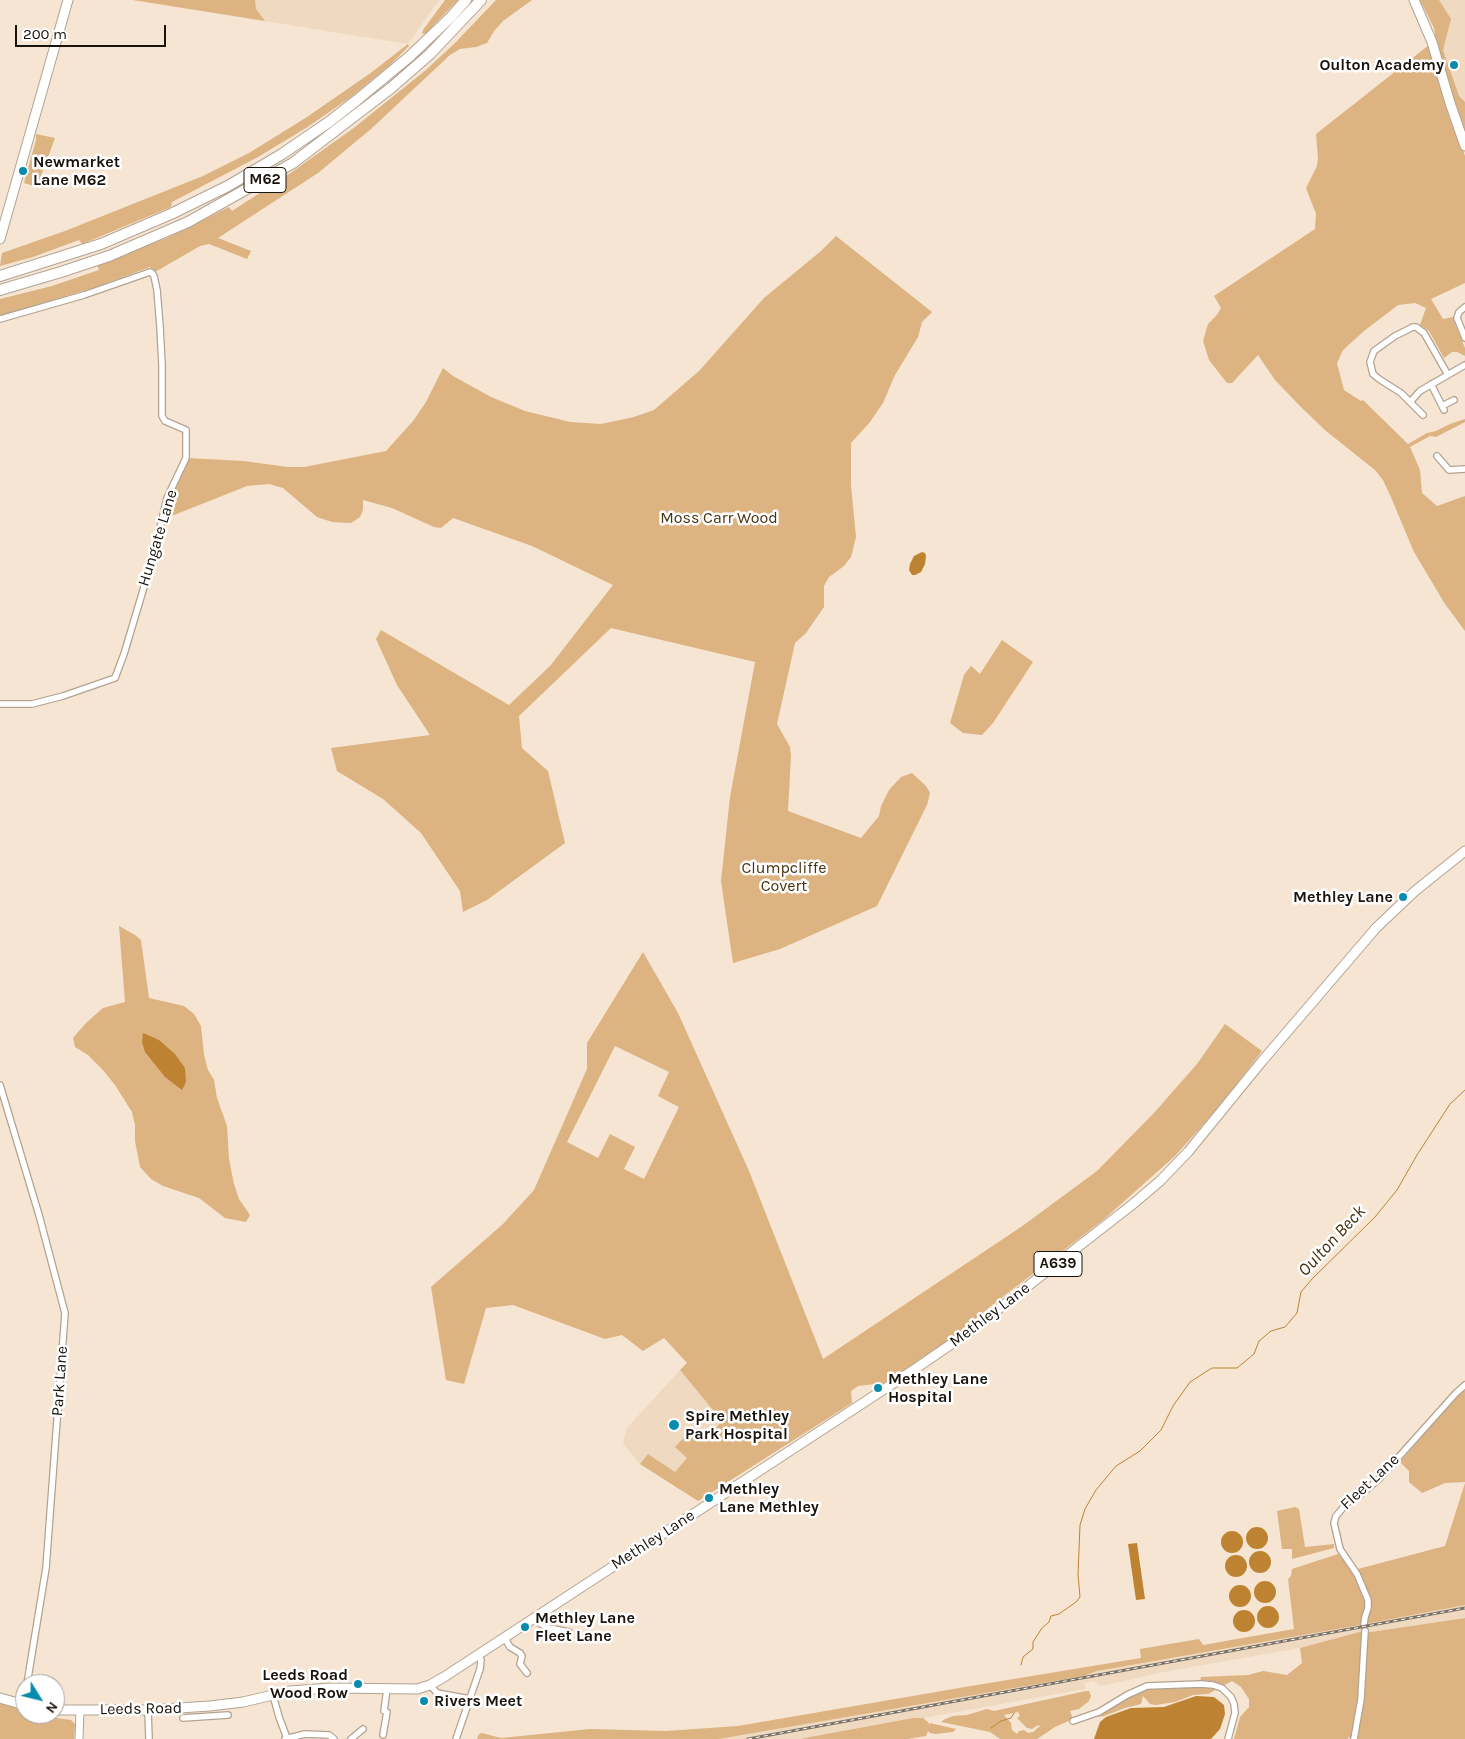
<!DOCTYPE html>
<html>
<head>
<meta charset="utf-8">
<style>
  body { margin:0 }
  #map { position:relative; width:1465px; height:1739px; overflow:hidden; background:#f5e5d2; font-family:Karla,sans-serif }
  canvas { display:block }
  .north { position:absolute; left:15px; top:1674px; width:50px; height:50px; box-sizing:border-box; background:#fff; border:1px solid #a3a19e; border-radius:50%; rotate:126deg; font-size:14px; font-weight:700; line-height:20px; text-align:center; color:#18130c }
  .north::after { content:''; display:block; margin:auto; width:18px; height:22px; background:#088bac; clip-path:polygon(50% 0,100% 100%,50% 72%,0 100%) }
  .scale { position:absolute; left:15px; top:25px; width:151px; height:22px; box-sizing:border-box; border:2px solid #18130c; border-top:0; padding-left:6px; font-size:15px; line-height:18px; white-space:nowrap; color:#18130c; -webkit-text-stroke:4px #fff; paint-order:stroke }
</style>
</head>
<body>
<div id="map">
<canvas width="1465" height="1739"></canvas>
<div class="north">N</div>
<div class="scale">200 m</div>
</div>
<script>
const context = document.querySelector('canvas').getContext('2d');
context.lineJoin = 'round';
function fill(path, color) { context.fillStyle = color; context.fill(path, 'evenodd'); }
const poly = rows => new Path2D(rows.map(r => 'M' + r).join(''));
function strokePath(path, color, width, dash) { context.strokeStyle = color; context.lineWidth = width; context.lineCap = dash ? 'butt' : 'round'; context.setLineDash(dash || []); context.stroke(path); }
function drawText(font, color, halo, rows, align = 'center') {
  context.font = font + ' Karla,sans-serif'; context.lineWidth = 5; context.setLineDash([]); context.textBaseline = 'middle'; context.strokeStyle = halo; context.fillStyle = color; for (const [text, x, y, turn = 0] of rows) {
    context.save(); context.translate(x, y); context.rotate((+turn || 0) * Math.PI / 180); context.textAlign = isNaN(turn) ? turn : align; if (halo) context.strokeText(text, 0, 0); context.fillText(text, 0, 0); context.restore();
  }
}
fill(poly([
  [133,0,439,0,408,44],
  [1420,0,1465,0,1465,113,1436,47,1434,28],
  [680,1370,722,1421,705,1440,676,1447,688,1458,675,1473,649,1455,640,1464,623,1444,626,1429],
  [1465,1605,1465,1618,1371,1632,1367,1630,1366,1624],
  [1362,1625,1363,1631,1300,1648,1169,1671,1101,1686,1093,1681,1085,1683,1085,1689,923,1718,913,1718,799,1739,719,1739,1084,1676,1097,1671]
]), '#efdac1');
fill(poly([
  [133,0,255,0,256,9,265,21],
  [445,0,458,0,426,33,422,34,423,30],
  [496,0,532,0,503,21,494,31,487,43,476,47,460,49,450,55,371,129,318,173,218,238,251,251,247,259,209,244,200,246,155,272,150,267,96,287,0,316,0,299,52,286,99,270,97,264,167,238,229,207,232,211,292,172,355,127,426,70,456,42],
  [1420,0,1439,0,1451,19,1443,50,1459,96,1465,102,1465,131,1438,53,1434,28],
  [408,44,409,46,390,65,351,97,306,128,258,157,172,202,171,207,82,244,79,240,33,257,0,266,2,253,65,231,203,176,249,153,307,117,372,72],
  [1429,45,1451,117,1465,156,1465,283,1431,299,1443,319,1454,317,1455,324,1465,348,1465,356,1457,352,1452,352,1444,358,1429,331,1420,325,1426,308,1415,303,1398,305,1364,331,1343,350,1337,363,1344,390,1361,401,1363,400,1408,444,1427,433,1436,431,1450,424,1465,419,1465,422,1436,437,1430,436,1410,447,1420,470,1422,493,1437,506,1465,496,1465,631,1445,604,1414,552,1390,495,1383,480,1375,470,1326,431,1300,406,1275,380,1258,355,1232,383,1227,383,1209,360,1203,341,1208,324,1216,316,1221,308,1214,296,1315,229,1316,214,1306,188,1317,166,1318,158,1316,134],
  [36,134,55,138,37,187,24,183,36,140],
  [836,236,932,312,922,322,918,337,895,375,883,403,870,422,851,443,851,485,856,537,851,557,844,566,829,577,824,586,824,607,806,633,795,643,777,724,790,747,791,756,788,811,861,838,879,816,881,806,889,790,901,777,912,773,926,786,930,793,927,805,877,906,780,949,733,963,721,881,730,797,755,662,611,628,519,716,522,748,548,771,565,843,487,900,463,912,460,891,421,833,383,799,337,771,331,748,430,735,397,685,376,639,381,630,509,705,550,666,613,585,532,546,453,518,441,528,434,527,392,508,363,500,363,510,360,517,351,523,332,522,317,517,283,488,269,484,247,486,164,519,170,496,177,486,188,458,243,461,288,467,304,467,386,451,413,421,426,402,443,368,453,376,491,397,525,411,570,422,601,424,634,417,654,410,699,371,764,298,821,251],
  [1002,640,1033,662,993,723,982,735,963,733,950,723,964,675,971,666,980,674],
  [119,926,135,935,141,940,149,998,184,1006,194,1014,201,1026,204,1055,208,1070,214,1080,217,1098,227,1126,229,1159,234,1184,239,1199,250,1215,246,1222,225,1218,199,1198,163,1186,151,1179,140,1167,135,1141,135,1125,132,1112,115,1085,102,1069,88,1055,75,1047,73,1038,86,1023,103,1008,125,1002],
  [643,952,678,1013,749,1171,823,1359,1021,1227,1097,1171,1153,1114,1197,1064,1225,1024,1262,1051,1219,1107,1175,1156,1103,1220,991,1306,946,1343,884,1383,858,1386,851,1391,852,1403,698,1501,640,1464,648,1454,675,1472,687,1458,675,1447,692,1429,705,1440,722,1421,680,1370,687,1363,664,1338,643,1351,622,1335,605,1339,513,1305,486,1308,464,1384,446,1380,431,1287,503,1224,534,1190,587,1069,587,1043],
  [615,1046,669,1072,658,1096,679,1107,644,1179,624,1169,635,1147,610,1134,598,1158,567,1142],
  [1465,1389,1465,1482,1445,1483,1422,1493,1409,1482,1409,1471,1400,1462,1457,1396],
  [1465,1483,1465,1605,1366,1624,1097,1671,1084,1676,719,1739,477,1739,479,1734,482,1733,501,1738,590,1729,666,1731,738,1726,971,1686,1141,1658,1140,1649,1199,1639,1203,1645,1294,1629,1288,1579,1291,1576,1292,1569,1338,1554,1358,1569,1445,1546],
  [1295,1507,1299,1509,1305,1547,1334,1544,1334,1548,1292,1559,1292,1549,1282,1549,1277,1511],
  [1465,1618,1465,1739,1351,1739,1348,1737,1348,1739,1234,1739,1240,1717,1249,1707,1249,1699,1241,1687,1232,1681,1208,1694,1193,1695,1175,1702,1156,1705,1150,1704,1143,1696,1141,1704,1125,1708,1104,1716,1097,1717,1142,1690,1154,1687,1174,1689,1199,1686,1201,1677,1248,1675,1263,1671,1287,1675,1302,1663,1300,1648,1363,1631,1371,1632],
  [1086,1691,1089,1691,1091,1696,1089,1701,1079,1709,1070,1711,1073,1719,1055,1727,1037,1739,1000,1739,990,1732,941,1722,945,1719,953,1716,967,1715,987,1709,994,1711],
  [1018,1712,1020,1716,1017,1718,1027,1728,1032,1729,1038,1725,1040,1726,1033,1732,1028,1733,1024,1730,1019,1731,1017,1734,1012,1730,1011,1723,1004,1715],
  [0,1703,25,1711,25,1714,71,1720,75,1724,74,1739,0,1739],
  [913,1718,923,1718,929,1723,929,1726,930,1723,956,1729,953,1732,935,1734,930,1733,928,1731,926,1736,908,1739,799,1739]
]), '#dcb381');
fill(poly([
  [922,552,925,553,926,556,925,564,921,572,915,575,912,575,909,570,910,564,914,556],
  [143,1033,159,1040,175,1054,185,1068,186,1082,182,1090,165,1077,145,1052,142,1042],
  '1246 1538a11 11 0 1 1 22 0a11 11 0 1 1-22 0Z',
  '1221 1542a11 11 0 1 1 22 0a11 11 0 1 1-22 0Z',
  [1137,1543,1145,1599,1136,1600,1128,1544],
  '1249 1562a11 11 0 1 1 22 0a11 11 0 1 1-22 0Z',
  '1225 1566a11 11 0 1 1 22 0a11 11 0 1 1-22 0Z',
  '1254 1592a11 11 0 1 1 22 0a11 11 0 1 1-22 0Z',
  '1229 1596a11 11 0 1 1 22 0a11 11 0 1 1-22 0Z',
  '1257 1617a11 11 0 1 1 22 0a11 11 0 1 1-22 0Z',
  '1233 1621a11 11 0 1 1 22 0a11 11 0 1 1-22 0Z',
  [1196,1696,1214,1697,1224,1705,1225,1714,1220,1729,1211,1739,1094,1739,1100,1722,1106,1717,1131,1708,1164,1707]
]), '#bd8332');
strokePath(poly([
  [1021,1665,1023,1657,1033,1649,1033,1642,1042,1628,1049,1622,1051,1616,1059,1614,1076,1602,1080,1597,1078,1575,1080,1525,1085,1509,1096,1490,1116,1466,1140,1451,1161,1430,1173,1406,1190,1382,1212,1368,1237,1368,1254,1354,1259,1341,1271,1331,1285,1327,1297,1313,1301,1292,1312,1279,1375,1217,1397,1190,1417,1155,1450,1104,1465,1090],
  [991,1728,1001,1721,1011,1718,1014,1713]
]), '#bd8332', 1);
const minor = poly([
  [1465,307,1459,312,1457,318,1465,338],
  [0,319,84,295,150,272,152,273,154,276,157,290,160,327,162,365,162,416,165,421,186,430,186,458,167,498,155,550,124,654,115,678,63,696,32,704,0,704],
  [1431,384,1444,410],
  [1411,401,1420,391,1465,365],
  [1442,406,1454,400],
  [1423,415,1401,393,1379,379,1373,374,1370,362,1374,351,1395,336,1413,327,1416,327,1424,333,1448,375],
  [1437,456,1449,470,1465,469],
  [0,1085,39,1215,65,1313,46,1568,27,1684],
  [533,1617,539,1623,549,1628,569,1632],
  [1364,1624,1365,1617,1368,1608,1368,1600,1357,1574,1340,1549,1334,1523,1336,1516,1348,1502,1359,1496,1379,1479,1456,1393,1465,1385],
  [504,1637,510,1647,520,1653,522,1656,520,1664,527,1673],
  [430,1685,437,1693,470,1699],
  [273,1695,279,1717,287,1738],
  [23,1705,25,1695],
  [148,1710,149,1739],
  [183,1718,228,1715],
  [1073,1721,1099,1712,1127,1695,1147,1686,1201,1684,1213,1685,1222,1688,1231,1697,1234,1704,1235,1713,1228,1739],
  [383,1735,387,1712,384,1711,387,1689],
  [285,1739,305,1734,329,1735,334,1739],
  [351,1739,363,1729],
  [456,1739,480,1669,481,1660,478,1655],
  [1354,1739,1361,1699,1365,1631]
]);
const tertiary = poly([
  [79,1739,80,1710]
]);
const secondary = poly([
  [0,239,68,0]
]);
const primary = poly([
  [1414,0,1432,42,1450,103,1465,146],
  [0,1698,25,1705],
  [55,1710,148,1710,210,1706,243,1702,290,1691,331,1688,417,1689,430,1685,444,1677,912,1371,969,1332,1133,1204,1160,1181,1188,1152,1263,1060,1376,928,1415,891,1465,851]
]);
const motorway = poly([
  [0,276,101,244,171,214,228,186,282,154,329,122,357,100,409,57,451,17,466,0],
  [0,290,61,272,109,256,188,222,293,163,391,88,430,54,481,0]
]);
strokePath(minor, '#b2a391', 8);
strokePath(tertiary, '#b2a391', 9);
strokePath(secondary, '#b2a391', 11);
strokePath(primary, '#b2a391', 11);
strokePath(motorway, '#b2a391', 12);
strokePath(minor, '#fff', 5.5);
strokePath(tertiary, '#fff', 7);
strokePath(secondary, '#fff', 9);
strokePath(primary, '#fff', 9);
strokePath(motorway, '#fff', 10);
const rail = poly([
  [748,1739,1465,1608]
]);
strokePath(rail, '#7c7266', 3);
strokePath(rail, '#fff', 1, [4]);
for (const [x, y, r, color] of [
  [1454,65,5,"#088bac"],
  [23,171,5,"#088bac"],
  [1403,897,5,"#088bac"],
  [878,1388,5,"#088bac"],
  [674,1425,6,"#088bac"],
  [709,1498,5,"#088bac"],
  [525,1627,5,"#088bac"],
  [358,1684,5,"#088bac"],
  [424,1701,5,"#088bac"]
]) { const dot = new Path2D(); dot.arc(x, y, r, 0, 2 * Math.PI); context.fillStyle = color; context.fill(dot); strokePath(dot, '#fff', 2); }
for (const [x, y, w] of [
  [265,180,42],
  [1058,1264,48]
]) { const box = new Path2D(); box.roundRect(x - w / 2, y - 12.5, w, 25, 4); context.fillStyle = '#fff'; context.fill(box); strokePath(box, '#18130c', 1); }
drawText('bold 15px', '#18130c', null, [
  ["M62",265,180],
  ["A639",1058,1264]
]);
drawText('bold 16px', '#18130c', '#fff', [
  ["Oulton Academy",1444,65,"right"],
  ["Newmarket",33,162],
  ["Lane M62",33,180],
  ["Methley Lane",1393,897,"right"],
  ["Methley Lane",888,1379],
  ["Hospital",888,1397],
  ["Spire Methley",685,1416],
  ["Park Hospital",685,1434],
  ["Methley",719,1489],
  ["Lane Methley",719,1507],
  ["Methley Lane",535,1618],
  ["Fleet Lane",535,1636],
  ["Leeds Road",348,1675,"right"],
  ["Wood Row",348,1693,"right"],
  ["Rivers Meet",434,1701]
], 'left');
drawText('16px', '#4b3211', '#fff', [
  ["Moss Carr Wood",719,518],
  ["Clumpcliffe",784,868],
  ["Covert",784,886]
]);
drawText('16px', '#18130c', '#fff', [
  ["Hungate Lane",158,538,-73],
  ["Methley Lane",990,1315,-37],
  ["Park Lane",60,1381,-86],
  ["Fleet Lane",1370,1482,-43],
  ["Methley Lane",653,1540,-33],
  ["Leeds Road",141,1709,-1]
]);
drawText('italic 18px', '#472f0c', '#fff', [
  ["Oulton Beck",1332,1241,-47]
]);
</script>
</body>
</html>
